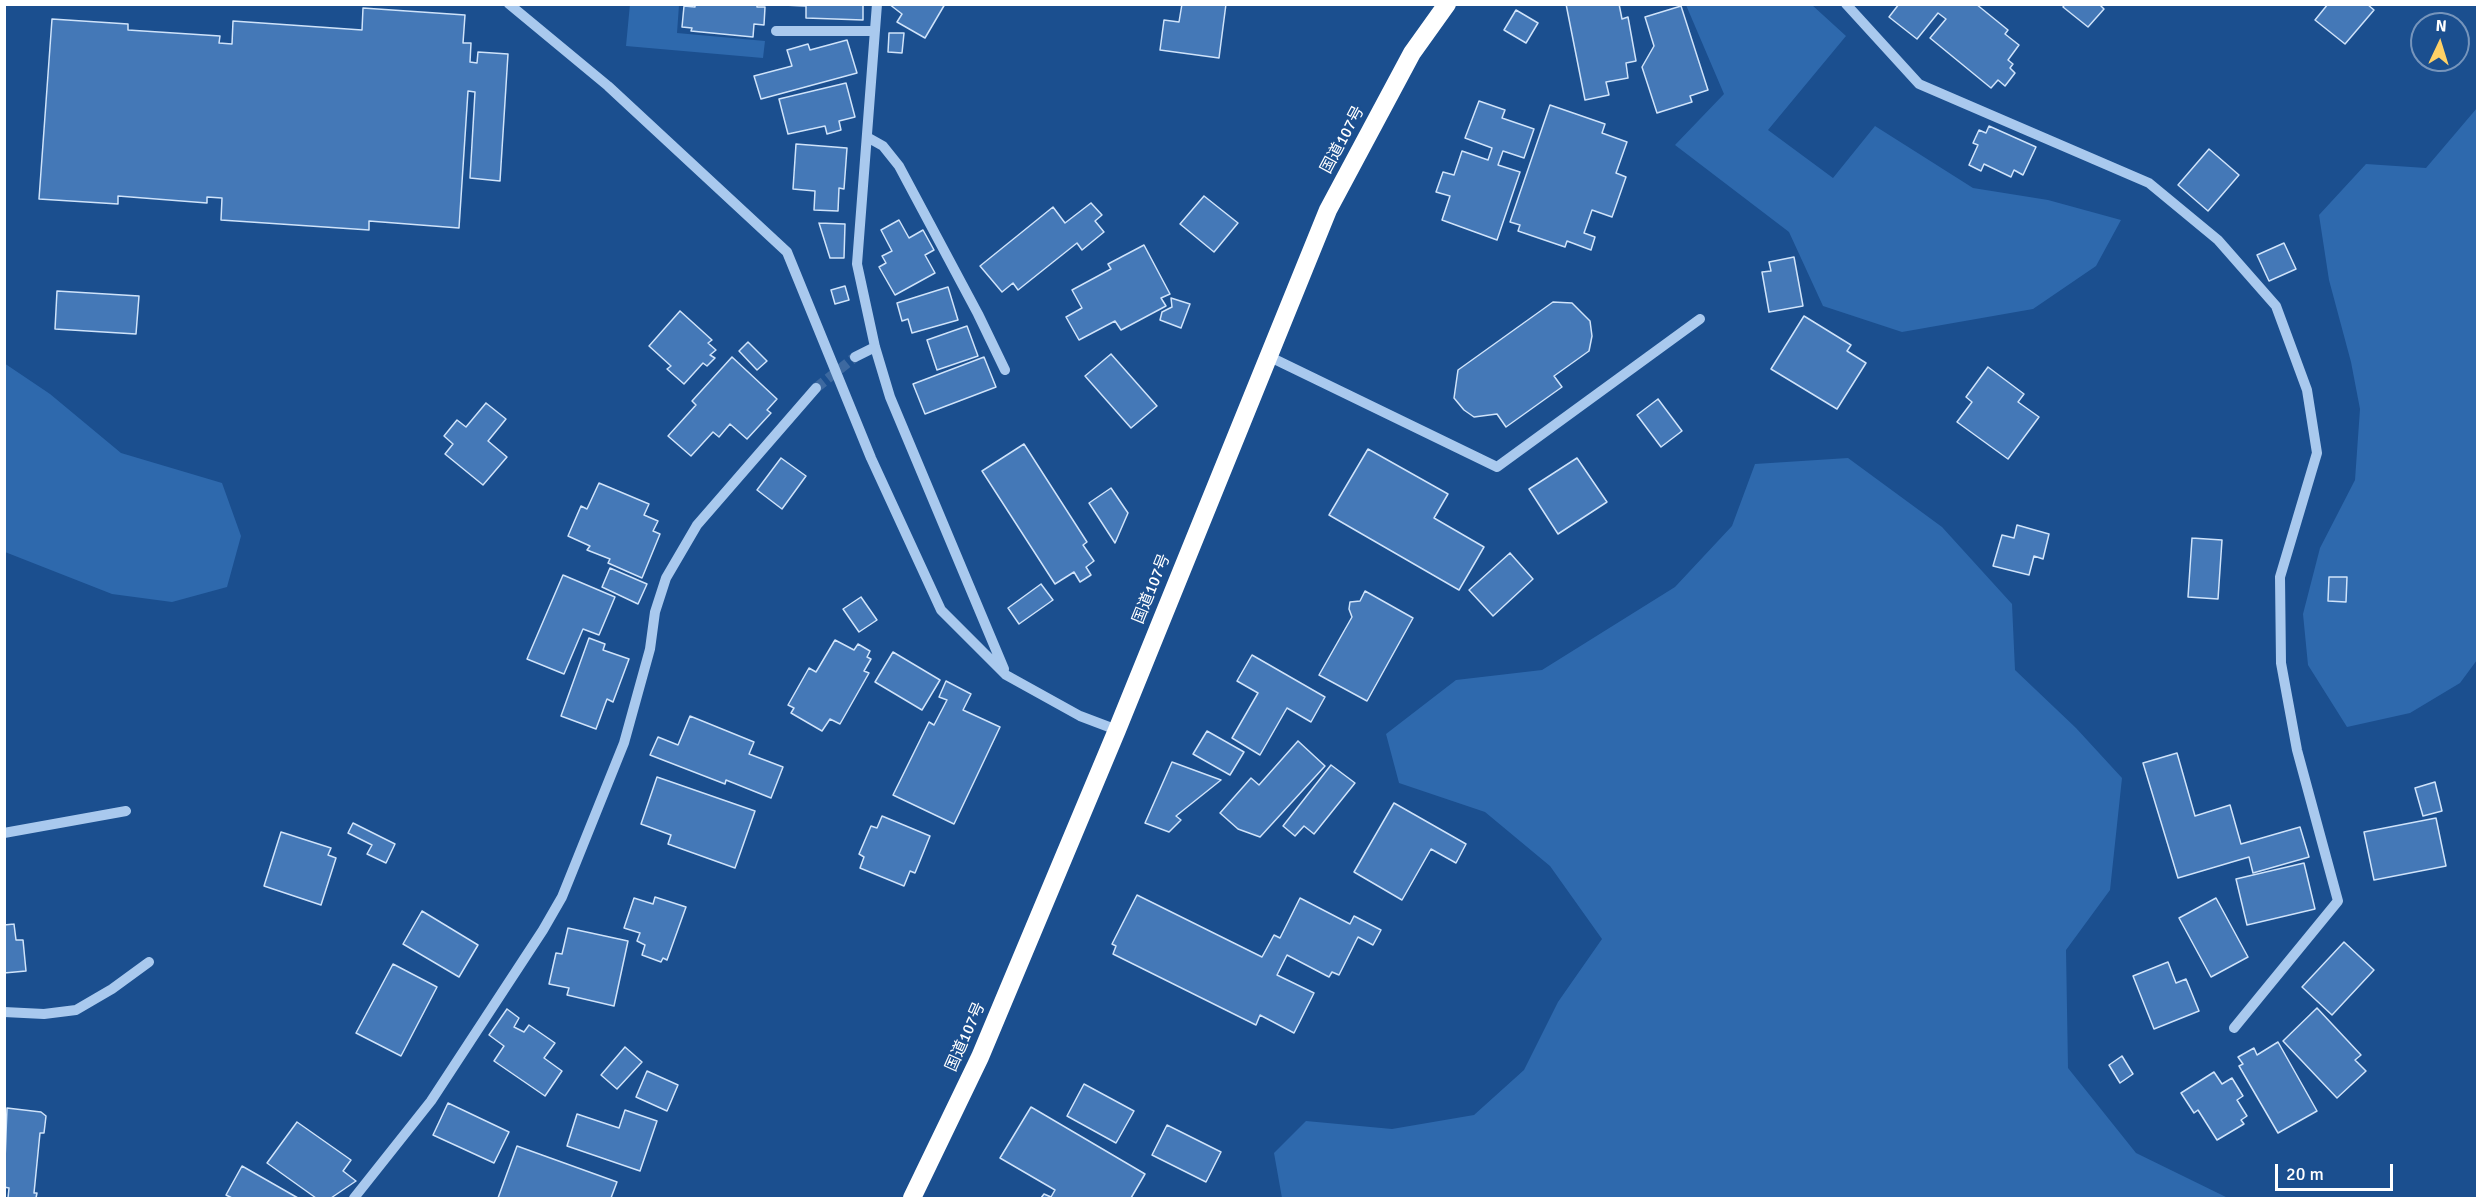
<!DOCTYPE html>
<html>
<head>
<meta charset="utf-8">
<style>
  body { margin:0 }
  #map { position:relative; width:2482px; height:1203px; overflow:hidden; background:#1b4f8f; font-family:Signika,sans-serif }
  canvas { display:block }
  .frame { position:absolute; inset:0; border:6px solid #fff; pointer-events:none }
  .north { position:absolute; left:2410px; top:12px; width:60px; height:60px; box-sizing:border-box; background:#1b4f8f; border:2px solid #7695bc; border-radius:50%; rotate:4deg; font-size:16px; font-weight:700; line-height:24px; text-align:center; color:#fff }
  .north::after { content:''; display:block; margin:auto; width:21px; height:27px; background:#ffd166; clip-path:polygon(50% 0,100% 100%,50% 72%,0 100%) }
  .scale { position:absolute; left:2275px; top:1164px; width:118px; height:27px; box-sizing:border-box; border:3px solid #fff; border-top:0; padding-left:8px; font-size:18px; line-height:21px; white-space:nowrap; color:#fff; -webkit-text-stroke:4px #1b4f8f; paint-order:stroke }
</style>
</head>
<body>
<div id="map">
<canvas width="2482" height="1203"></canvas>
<div class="frame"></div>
<div class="north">N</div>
<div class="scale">20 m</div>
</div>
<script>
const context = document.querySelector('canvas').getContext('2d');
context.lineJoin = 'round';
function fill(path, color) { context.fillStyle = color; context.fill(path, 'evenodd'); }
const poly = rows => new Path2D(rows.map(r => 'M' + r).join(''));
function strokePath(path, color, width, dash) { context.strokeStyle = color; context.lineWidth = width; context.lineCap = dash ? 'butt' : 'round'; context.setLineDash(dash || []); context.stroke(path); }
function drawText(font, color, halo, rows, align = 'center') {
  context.font = font + ' Signika,"Noto Sans JP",sans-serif'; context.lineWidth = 4.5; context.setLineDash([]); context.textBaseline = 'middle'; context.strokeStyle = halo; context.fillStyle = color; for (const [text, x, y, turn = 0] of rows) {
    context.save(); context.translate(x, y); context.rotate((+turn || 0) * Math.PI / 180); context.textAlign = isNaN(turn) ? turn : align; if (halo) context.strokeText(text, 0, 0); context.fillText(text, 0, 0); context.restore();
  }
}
fill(poly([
  [630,4,679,5,677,33,765,41,763,58,626,46],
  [1686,5,1812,5,1846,36,1768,130,1833,178,1875,126,1973,188,2048,200,2121,220,2096,266,2033,309,1902,332,1823,306,1789,232,1675,145,1724,94],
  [2477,108,2477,660,2460,683,2410,713,2347,727,2308,665,2303,614,2320,548,2355,480,2360,409,2351,362,2329,280,2319,215,2366,164,2426,168],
  [4,363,50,394,121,453,222,483,241,536,227,587,172,602,112,594,5,552],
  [1848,458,1942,527,2012,604,2015,670,2076,728,2122,778,2110,890,2066,950,2068,1068,2136,1153,2228,1198,1282,1198,1274,1153,1306,1121,1392,1129,1474,1115,1524,1070,1558,1002,1602,939,1550,866,1485,812,1399,783,1386,734,1456,680,1542,670,1675,587,1732,526,1755,464]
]), '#2e69ad');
const building = poly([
  [695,4,757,4,757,7,765,7,764,25,754,24,753,37,691,31,692,28,682,27,684,6,695,7,695,4],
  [863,4,863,20,806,18,806,6,783,5,863,4],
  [889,4,945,4,925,38,897,22,902,14,889,4],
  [1182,4,1226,4,1219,58,1160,50,1164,20,1179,22,1182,4],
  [1566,4,1619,4,1622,19,1628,17,1636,61,1626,63,1628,78,1606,82,1609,95,1585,100,1566,4],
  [1899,4,1976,4,2008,30,2005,34,2019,45,2008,60,2013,64,2010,68,2015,73,2005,86,1998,80,1991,88,1930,38,1946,19,1938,13,1917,39,1889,17,1899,4],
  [2065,4,2099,4,2104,9,2088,27,2063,7,2065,4],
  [2328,4,2367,4,2374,10,2345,44,2315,20,2328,4],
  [1681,6,1708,90,1690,96,1692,102,1657,113,1642,67,1654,46,1645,17,1681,6],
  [363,8,465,15,463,43,471,43,470,62,477,63,478,52,508,54,500,181,470,178,475,92,468,91,459,228,369,221,369,230,221,220,222,198,207,197,207,203,118,196,118,204,39,199,52,19,128,24,128,30,220,36,219,43,232,44,233,21,362,30,363,8],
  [1516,10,1538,23,1526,43,1504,30,1516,10],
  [889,33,904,33,902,53,888,52,889,33],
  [847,40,857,73,761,99,754,76,792,66,787,50,808,44,810,50,847,40],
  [846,83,855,117,839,121,841,130,827,134,825,126,788,134,779,99,846,83],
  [1479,101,1505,110,1502,118,1534,129,1524,158,1503,151,1498,165,1520,172,1497,240,1442,220,1450,196,1436,192,1443,172,1454,175,1462,151,1488,160,1492,148,1465,138,1479,101],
  [1550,105,1605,124,1602,133,1627,142,1616,173,1626,177,1612,217,1592,210,1584,233,1595,237,1591,250,1567,241,1565,247,1518,231,1520,225,1510,222,1550,105],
  [1989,126,2036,147,2023,175,2014,170,2011,177,1984,164,1981,171,1969,165,1978,145,1973,143,1979,130,1986,133,1989,126],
  [796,144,847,148,844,189,839,188,838,211,814,210,815,191,793,189,796,144],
  [2209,149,2239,175,2208,211,2178,185,2209,149],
  [1204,196,1238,223,1214,252,1180,224,1204,196],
  [1091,203,1102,215,1095,221,1104,232,1082,250,1077,243,1018,290,1013,283,1002,292,980,266,1053,207,1065,223,1091,203],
  [899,220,909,238,923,230,934,250,925,255,935,273,895,295,879,267,886,263,882,256,892,251,881,230,899,220],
  [819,223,845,224,844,258,830,258,819,223],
  [2284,243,2296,269,2269,281,2257,255,2284,243],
  [1144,245,1170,294,1161,298,1166,306,1121,330,1115,321,1079,340,1066,317,1082,308,1072,290,1111,269,1108,264,1144,245],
  [1794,257,1803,306,1769,312,1762,272,1771,271,1769,262,1794,257],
  [845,286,849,300,835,304,831,290,845,286],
  [948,287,958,320,912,333,908,319,902,321,897,303,948,287],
  [57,291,139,296,136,334,55,329,57,291],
  [1171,298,1190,304,1181,328,1160,320,1162,312,1172,307,1171,298],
  [1553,302,1572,303,1590,321,1592,336,1589,351,1554,376,1562,387,1506,427,1497,414,1474,417,1464,410,1454,398,1458,370,1553,302],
  [680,311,712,340,708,343,716,350,710,355,715,358,707,366,703,363,684,384,667,369,671,366,649,346,680,311],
  [1804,316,1851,345,1847,351,1866,363,1837,409,1771,369,1804,316],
  [967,326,978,356,937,370,927,340,967,326],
  [748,342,767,361,757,370,739,351,748,342],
  [1111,354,1157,406,1131,428,1085,376,1111,354],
  [732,357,777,399,767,410,771,413,747,439,730,424,719,437,713,432,691,456,668,436,696,405,692,401,732,357],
  [984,357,996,387,925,414,913,384,984,357],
  [1988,367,2024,394,2018,402,2039,417,2008,459,1957,422,1972,402,1966,397,1988,367],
  [1658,399,1682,431,1661,447,1637,415,1658,399],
  [486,403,506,419,488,441,507,457,483,485,445,454,453,444,444,436,457,420,466,427,486,403],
  [1024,444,1087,542,1083,545,1094,561,1086,567,1091,575,1080,582,1074,572,1055,584,982,471,1024,444],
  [1368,449,1448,494,1434,518,1484,547,1459,590,1329,515,1368,449],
  [781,458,806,476,782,509,757,490,781,458],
  [1577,458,1607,502,1558,534,1529,489,1577,458],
  [599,483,649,504,644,515,658,521,653,531,660,534,642,578,608,563,610,559,587,550,590,546,568,536,581,506,587,509,599,483],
  [1111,488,1128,513,1115,543,1089,503,1111,488],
  [2017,525,2049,534,2043,559,2034,556,2029,575,1993,566,2002,535,2014,538,2017,525],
  [2192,538,2222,540,2218,599,2188,597,2192,538],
  [1510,553,1533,579,1493,616,1469,590,1510,553],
  [610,568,647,584,638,604,602,587,610,568],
  [563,575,615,597,599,635,583,629,564,674,527,659,563,575],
  [2329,577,2347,577,2346,602,2328,601,2329,577],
  [1041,584,1053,600,1019,624,1008,608,1041,584],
  [1365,591,1413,618,1367,701,1319,675,1352,617,1349,609,1350,602,1360,601,1365,591],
  [861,597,877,620,859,632,843,609,861,597],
  [589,638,605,644,603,650,629,659,613,702,607,699,596,729,561,716,589,638],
  [835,640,854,650,858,644,870,651,867,657,871,659,864,671,869,673,840,724,830,719,822,731,791,713,794,708,788,705,809,668,816,672,835,640],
  [893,652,940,680,922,710,875,682,893,652],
  [1252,655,1325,697,1311,722,1287,708,1260,755,1232,738,1258,693,1237,681,1252,655],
  [946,681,971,694,963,710,1000,727,954,824,893,795,929,722,934,725,947,700,939,697,946,681],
  [690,716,754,742,749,754,783,767,771,798,726,780,725,784,650,755,658,737,678,745,690,716],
  [1207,731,1244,752,1230,775,1193,754,1207,731],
  [1298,741,1325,766,1260,837,1238,829,1220,813,1251,778,1259,785,1298,741],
  [2177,753,2195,816,2230,805,2241,844,2300,827,2309,857,2253,873,2249,857,2178,878,2143,763,2177,753],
  [1172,762,1221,780,1176,816,1181,820,1169,832,1145,823,1172,762],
  [1331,765,1355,783,1314,834,1304,826,1295,836,1283,826,1331,765],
  [657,777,755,811,735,868,668,844,671,835,641,824,657,777],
  [2435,782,2442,811,2423,816,2415,788,2435,782],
  [1394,803,1466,844,1456,863,1431,849,1402,900,1354,872,1394,803],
  [882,816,930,836,915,873,910,871,904,886,860,868,864,857,859,854,871,826,877,828,882,816],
  [2436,818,2446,866,2374,880,2364,832,2436,818],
  [353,823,395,844,386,863,367,854,372,845,348,833,353,823],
  [281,832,331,848,328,855,336,858,321,905,264,886,281,832],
  [2304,863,2315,909,2247,925,2236,879,2304,863],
  [1137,895,1262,957,1274,935,1280,938,1300,898,1350,924,1354,916,1381,930,1373,945,1358,937,1339,975,1332,972,1329,977,1287,955,1277,975,1314,993,1294,1033,1260,1015,1256,1025,1113,954,1116,946,1112,944,1137,895],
  [655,897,686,907,667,960,663,958,661,962,642,955,645,945,637,941,640,933,624,928,634,898,653,904,655,897],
  [2216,898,2248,957,2211,977,2179,918,2216,898],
  [422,911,478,945,459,977,403,944,422,911],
  [14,924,16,940,23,940,26,971,4,973,4,925,14,924],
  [568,928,628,941,614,1006,567,995,569,988,549,984,556,953,562,954,568,928],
  [2344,942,2374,970,2332,1015,2302,987,2344,942],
  [2168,962,2176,983,2186,979,2199,1011,2154,1029,2133,976,2168,962],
  [393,964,437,987,401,1056,356,1033,393,964],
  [2317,1008,2361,1055,2355,1060,2366,1071,2337,1098,2283,1041,2317,1008],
  [507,1009,519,1018,514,1027,524,1032,529,1025,555,1043,544,1058,562,1071,545,1096,494,1061,504,1046,489,1035,507,1009],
  [2278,1042,2317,1111,2278,1133,2239,1066,2243,1064,2238,1057,2254,1048,2257,1055,2278,1042],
  [625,1047,642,1062,617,1089,601,1075,625,1047],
  [2122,1056,2133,1074,2120,1083,2109,1065,2122,1056],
  [647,1071,678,1085,667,1111,636,1097,647,1071],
  [2214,1072,2222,1084,2232,1078,2243,1096,2237,1100,2247,1116,2241,1120,2244,1124,2217,1140,2198,1110,2194,1113,2181,1093,2214,1072],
  [1084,1084,1134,1111,1116,1143,1067,1116,1084,1084],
  [448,1103,509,1132,494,1163,433,1135,448,1103],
  [1031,1107,1145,1174,1131,1198,1041,1198,1044,1194,1051,1197,1055,1190,1000,1158,1031,1107],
  [7,1108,41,1112,46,1116,44,1133,40,1133,34,1193,37,1193,36,1198,8,1198,9,1188,4,1187,7,1108],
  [625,1110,657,1121,640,1171,567,1146,577,1114,619,1128,625,1110],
  [297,1122,351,1160,343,1171,356,1181,331,1198,316,1198,267,1163,297,1122],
  [1167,1125,1221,1152,1206,1182,1152,1155,1167,1125],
  [517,1146,617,1182,611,1198,498,1198,517,1146],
  [242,1166,298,1198,232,1198,226,1195,242,1166]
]);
fill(building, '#4478b7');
strokePath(building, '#cfe3fa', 1.5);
strokePath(poly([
  [816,388,855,357]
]), '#3d69a0', 10, [10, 5]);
strokePath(poly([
  [509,4,608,86,787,252,871,458,941,610,1006,675,1080,716,1117,730],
  [877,4,857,264,875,347,890,397,1004,669],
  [1846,4,1919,84,2149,183,2218,240,2276,306,2307,390,2317,453,2280,577,2281,663,2297,750,2338,901,2234,1028],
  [776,31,875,31],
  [867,137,883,146,899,166,978,314,1005,370],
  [1268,356,1497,467,1700,319],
  [855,357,875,347],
  [4,833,126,811],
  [4,1012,44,1014,76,1010,112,989,149,962],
  [354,1198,431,1101,543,930,562,897,624,743,650,649,655,612,666,578,697,525,816,388]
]), '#a9c9ee', 10);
strokePath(poly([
  [912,1198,980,1057,1117,730,1328,210,1412,53,1447,4]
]), '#fff', 18);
drawText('16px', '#fff', '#1b4f8f', [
  ["国道107号",1343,140,-62],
  ["国道107号",1152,589,-68],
  ["国道107号",966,1037,-66]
]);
</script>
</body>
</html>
